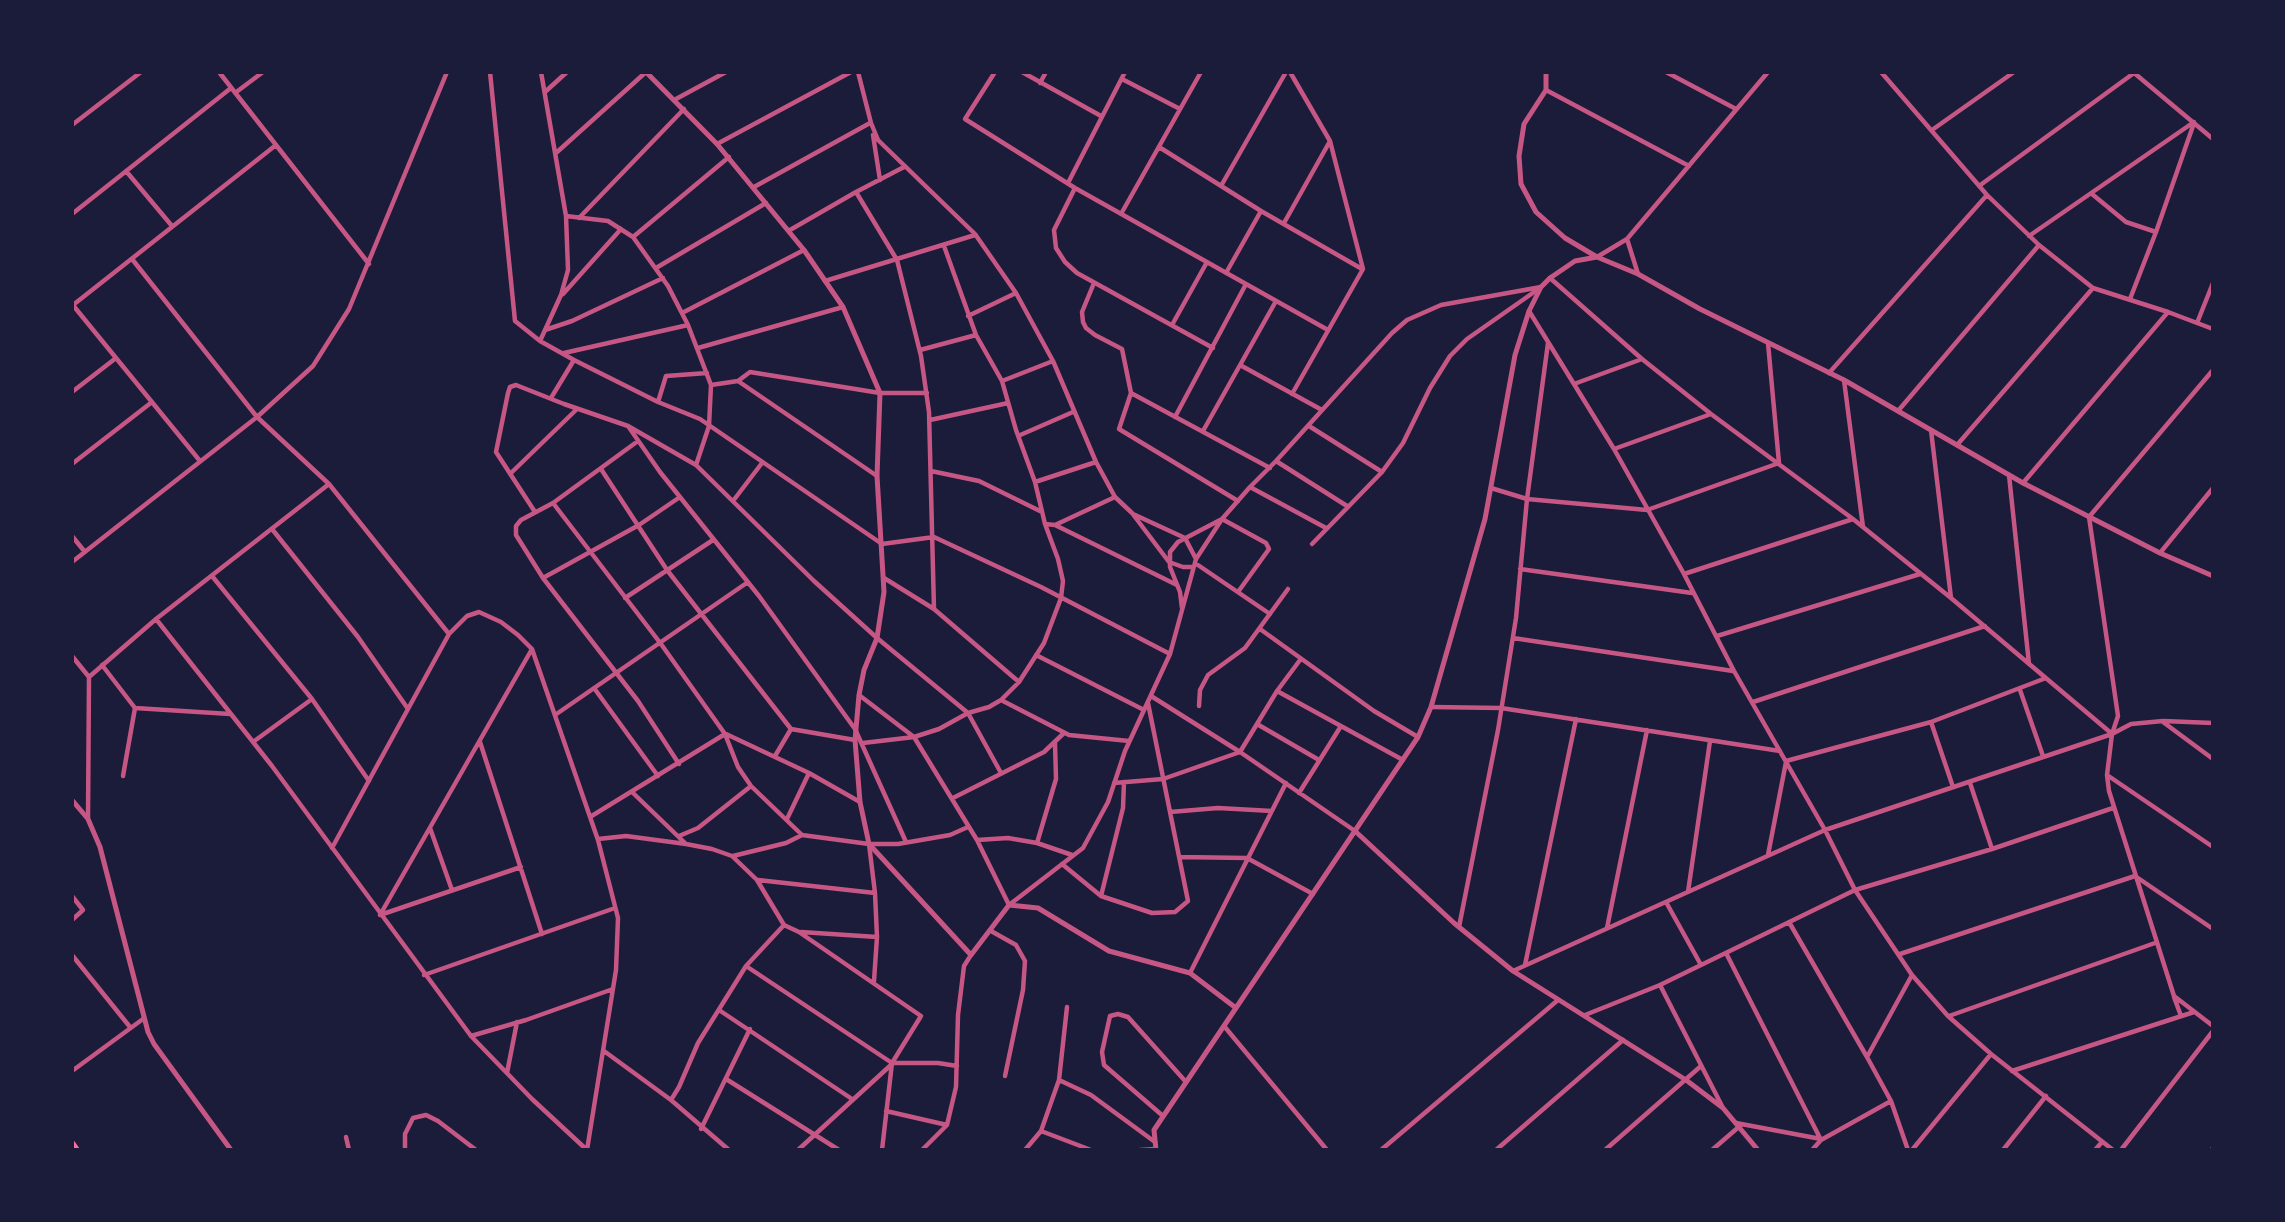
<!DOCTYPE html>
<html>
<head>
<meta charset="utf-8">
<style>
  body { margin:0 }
  #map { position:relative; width:2285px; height:1222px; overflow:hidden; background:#1b1b3a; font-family:Barlow,sans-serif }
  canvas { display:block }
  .frame { position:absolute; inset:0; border:74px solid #1b1b3a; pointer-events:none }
</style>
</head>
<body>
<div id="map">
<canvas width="2285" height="1222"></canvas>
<div class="frame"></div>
</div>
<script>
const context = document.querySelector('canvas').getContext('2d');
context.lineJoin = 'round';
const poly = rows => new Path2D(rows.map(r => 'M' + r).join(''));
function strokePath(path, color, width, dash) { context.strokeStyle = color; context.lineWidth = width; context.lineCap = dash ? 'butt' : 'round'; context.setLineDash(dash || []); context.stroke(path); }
strokePath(poly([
  [219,72,369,264],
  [490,72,515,321,540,341,574,360,658,402,700,419,882,544,934,537,1041,587,1170,654],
  [858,72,871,123,878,140,975,234,1016,293,1053,361,1096,462,1115,497,1132,513,1169,562,1183,567,1193,567],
  [995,72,965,119,1075,188,1328,330],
  [1022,72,1101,116],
  [1290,72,1330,141,1363,269,1292,394],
  [1666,72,1736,109],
  [1881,72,1987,195,2039,245,2093,288,2168,312,2213,329],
  [2133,72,2213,139],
  [1122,79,1180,109],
  [1040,83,1046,72],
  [1546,90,1689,166],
  [545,92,567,72],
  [235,93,263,72],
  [676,99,726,72],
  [72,125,141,72],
  [1932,130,2014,72],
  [873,135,880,180],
  [717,144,851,72],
  [1159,147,1261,211,1362,269],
  [556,153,646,72],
  [126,171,172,226],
  [1068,183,1125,72],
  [1221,186,1286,72],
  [1979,186,2134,73],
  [754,187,870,123],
  [1075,188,1054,230,1056,248,1065,262,1077,273,1213,348],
  [856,192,897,260,921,356,929,412,934,609],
  [2092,194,2126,222,2156,232],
  [72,214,231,88],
  [1121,214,1201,72],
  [566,216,608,221,633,237,668,286,688,325,711,385,709,426,696,465],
  [579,218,684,109],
  [1284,223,1330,141],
  [790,230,856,192,904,167],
  [2029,236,2194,122],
  [633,237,729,157],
  [1627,239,1638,274],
  [1597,257,1627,239,1768,72],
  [132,259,257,417,329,484,449,634],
  [656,268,766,203],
  [1226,273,1261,211],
  [1550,278,1642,359,1711,414,1853,519,1951,598,2111,733],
  [825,281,975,235],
  [1094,283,1082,312,1083,322,1086,328,1095,335,1122,349,1131,393,1119,429,1238,501],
  [563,294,621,229],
  [2130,299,2156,232,2194,123],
  [72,304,200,461],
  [73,305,276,145],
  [1529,311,1614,449,1684,574,1734,671,1825,830,1855,890,1912,975,1948,1016,1991,1054,2113,1150],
  [682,313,804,250],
  [968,316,1016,293],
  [2197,323,2213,283],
  [1172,325,1207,262],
  [545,330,572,321,663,278],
  [540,341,561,295,568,270,566,216,541,72],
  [698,348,843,307],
  [920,350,976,335],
  [564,353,688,325],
  [1240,365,1322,410],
  [2213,370,2089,517,2118,716,2112,734,2107,775,2109,791,2174,996,2213,1026],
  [1829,373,1987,195],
  [1844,380,1863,527],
  [738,381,750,372,880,393,927,393],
  [1002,381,1053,361],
  [1574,384,1642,359],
  [711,385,738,381,877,476],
  [72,392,116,358],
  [1131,393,1270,468],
  [551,398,574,360],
  [658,402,666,376,707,373],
  [1898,411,2039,245],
  [1175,417,1246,284],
  [930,420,1008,403],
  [628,426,660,472,759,596,855,729,906,842],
  [1309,426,1382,472],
  [1931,430,1951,598],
  [1203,431,1276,301],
  [1018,436,1073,412],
  [638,441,553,503,521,520,516,526,516,535,543,578,638,701,679,764],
  [1957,445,2093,288],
  [1614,449,1711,414],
  [1276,461,1347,506],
  [72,464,152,402],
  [601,469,667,570,791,729,855,740],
  [931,471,979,481,1042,512],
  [510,474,577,409],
  [2009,475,2029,664],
  [1035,482,1096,462],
  [2023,483,2168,312],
  [1250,487,1326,528],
  [1491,488,1527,499,1647,510,1779,463,1768,343],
  [733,501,762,463],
  [553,503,661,644,725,734,738,767,751,786,802,835],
  [535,512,496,452,508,393,510,387,516,385,564,404,628,426,696,465,814,581,877,638,968,713,1001,773],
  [1133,514,1185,538,1196,559],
  [1222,519,1266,543,1269,549,1238,592],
  [1045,524,1055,525,1115,497],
  [1055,525,1177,585],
  [272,529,358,637,408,709],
  [72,536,85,552],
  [1312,544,1382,472,1403,443,1430,388,1450,356,1467,339,1537,290],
  [2160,553,2213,488],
  [72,562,257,417,313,366,349,309,447,72],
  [1195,563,1270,614],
  [1520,569,1692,593],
  [1684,574,1853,519],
  [212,576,312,699,369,781],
  [543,578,639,525,680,497],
  [884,578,934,609,1019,682],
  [625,598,713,540],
  [1182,608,1180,592,1170,567,1170,552,1178,542,1222,519],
  [156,619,272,766,471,1036,532,1099,587,1150],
  [1260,629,1374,711,1418,737],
  [1717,636,1920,574],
  [1513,638,1733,671],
  [1036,655,1144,710],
  [72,656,89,677,88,818],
  [102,665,135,708,123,776],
  [89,677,156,619,329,484],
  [594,688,658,776],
  [2020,690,2043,756],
  [1277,691,1403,760],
  [859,695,914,737,977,840,1009,905,1083,848,1108,802,1125,751,1170,654,1196,559,1222,519,1250,487,1276,461,1392,333,1407,320,1441,305,1541,287],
  [1151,696,1240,752,1355,831],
  [1001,700,1069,735,1129,741],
  [1753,702,1985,626],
  [1199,706,1200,690,1208,675,1245,648,1288,589],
  [1431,707,1501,708,1780,751],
  [135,708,230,714],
  [555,715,748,582],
  [1931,722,1953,787],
  [2163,722,2213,759],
  [1257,724,1319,760],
  [726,734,809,773,860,802],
  [253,742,312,699],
  [480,742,542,934],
  [863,743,914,737,939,729,968,713,989,707,1001,700,1019,682,1044,643,1061,598,1063,581,1058,559,1045,524,1035,482,1016,430,1002,381,976,335,944,246],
  [775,756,791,729],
  [1786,761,1931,722,2046,678],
  [2107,775,2213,847],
  [1114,783,1163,779,1240,752,1277,691,1300,660],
  [1970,783,1992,849],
  [632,792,686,844],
  [1299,793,1341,726],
  [953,798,1044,752,1064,733],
  [1170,812,1218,808,1272,811],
  [590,817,725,734],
  [787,819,809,773],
  [430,828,452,890],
  [679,836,698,828,751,786],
  [598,839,626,836,686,844,712,849,732,856,757,880,784,925,799,932,921,1016,892,1063,882,1150],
  [977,840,1008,838,1037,843,1072,855],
  [1037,843,1056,779,1055,743],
  [869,844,875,893,877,937,874,981],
  [332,848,449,634,467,616,479,612,501,622,518,635,532,649,598,840,618,918,616,970,587,1150],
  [1768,855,1786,762],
  [733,856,786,843,802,835,869,844,898,844,950,835,968,827],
  [1179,857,1247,858,1313,894],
  [1062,864,1101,896,1152,913,1175,912,1188,901,1148,703],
  [758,880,875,893],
  [1688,892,1710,741],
  [72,896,83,910,72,920],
  [1101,896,1123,808,1124,782],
  [1666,902,1701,965],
  [380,915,532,649],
  [380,915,521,867],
  [1789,922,1867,1057,1891,1101,1908,1150],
  [1459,927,1498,730,1516,618,1527,499,1548,343],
  [1607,928,1647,730],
  [991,931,1016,945,1025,961,1023,990,1005,1076],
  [801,932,877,937],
  [1726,953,1821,1140],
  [1900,954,2135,876,2213,929],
  [72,955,130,1027],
  [1525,965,1576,719],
  [746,966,892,1063,938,1063,957,1066],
  [1513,971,1825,830,2112,734,2131,724,2163,721,2213,723],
  [1190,973,1286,783],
  [424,975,615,908],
  [1660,985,1722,1106],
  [2174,997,2181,1016],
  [719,1010,852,1099],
  [1585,1015,1660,985,1855,890,1992,849,2113,808],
  [1949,1016,2155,943],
  [1224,1026,1327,1150],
  [471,1036,526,1020,613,989],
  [604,1051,671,1100,729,1150],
  [1867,1057,1912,975],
  [72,1071,143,1019],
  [2012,1071,2194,1012],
  [507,1073,517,1022],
  [726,1079,839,1150],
  [1059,1080,1091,1095,1155,1142],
  [671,1100,679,1087,698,1043,746,966,784,925],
  [886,1111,947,1125],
  [1163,1116,1104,1065,1102,1052,1110,1016,1118,1014,1128,1017,1186,1082],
  [1736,1123,1821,1139],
  [701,1129,750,1029],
  [1041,1131,1059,1080,1067,1007],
  [346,1137,349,1150],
  [405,1150,405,1134,413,1118,426,1115,438,1121,476,1150],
  [798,1150,892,1064],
  [922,1150,947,1125,956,1087,958,1015,964,966,971,955],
  [1025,1150,1041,1131,1091,1150],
  [1140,1150,1156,1149],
  [1381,1150,1558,1000],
  [1496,1150,1623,1040],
  [1605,1150,1701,1066],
  [1712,1150,1741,1125],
  [1812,1150,1821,1140,1891,1101],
  [1912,1150,1991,1054],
  [2003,1150,2046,1096],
  [2095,1150,2102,1142],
  [2121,1150,2213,1031],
  [2211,1150,2213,1148]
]), '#c65784', 4.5);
strokePath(poly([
  [646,72,717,144,804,250,843,307,880,393,877,476,884,592,877,638,864,670,859,695,855,740,860,802,869,844,971,955,1009,905,1038,908,1109,951,1190,973,1236,1008],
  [1546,72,1546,90,1524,124,1519,156,1521,184,1536,212,1565,238,1597,257,1638,274,1700,309,1844,380,2023,483,2160,553,2213,576],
  [72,800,88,819,100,847,148,1032,154,1044,231,1150],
  [1355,831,1454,923,1513,971,1686,1080,1723,1108,1758,1150],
  [1156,1150,1154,1130,1418,737,1431,707,1485,519,1515,355,1529,311,1541,287,1550,278,1575,261,1597,257]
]), '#c65784', 5);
strokePath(poly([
  [72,1143,77,1150]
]), '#ff6b9d', 6);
</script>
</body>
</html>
